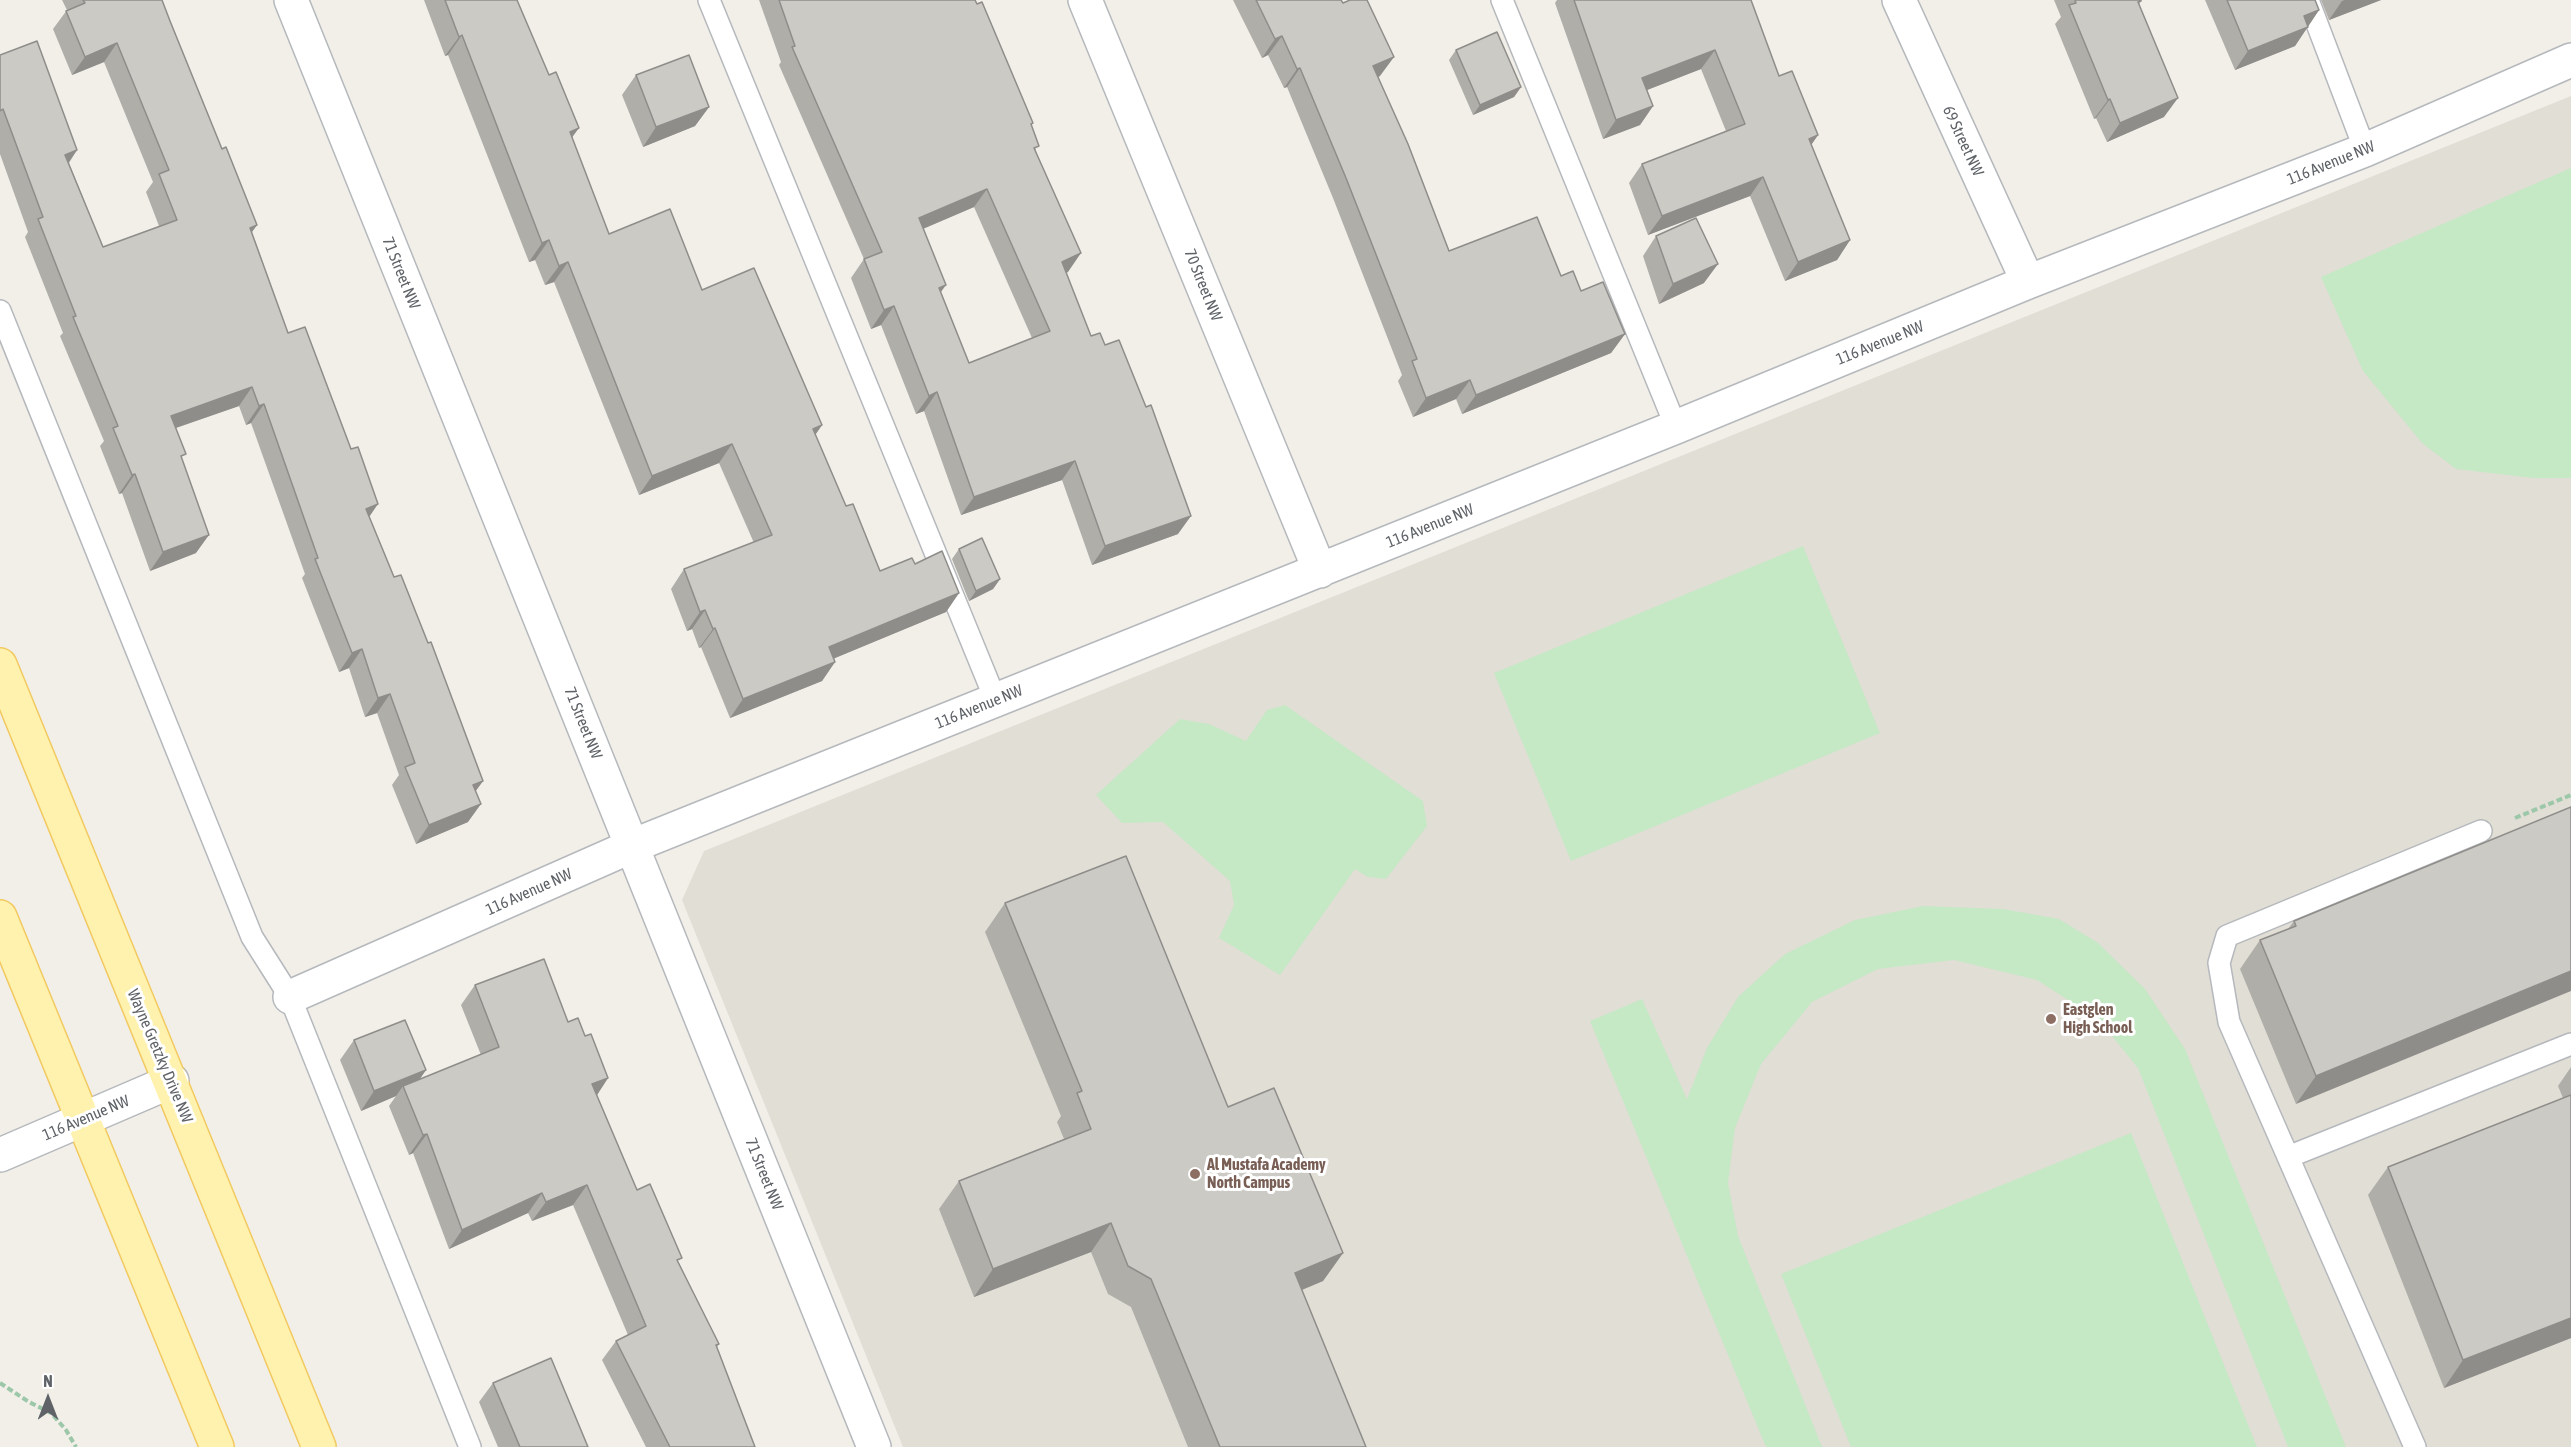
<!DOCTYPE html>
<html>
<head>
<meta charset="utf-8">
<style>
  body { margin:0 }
  #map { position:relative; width:2571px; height:1447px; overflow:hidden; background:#f1efe8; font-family:"Asap Condensed",sans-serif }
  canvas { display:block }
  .north { position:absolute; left:18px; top:1369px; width:60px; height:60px; -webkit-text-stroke:4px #fff; paint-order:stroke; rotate:0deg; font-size:16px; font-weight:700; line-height:24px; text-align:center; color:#5f6368 }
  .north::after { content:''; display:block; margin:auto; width:21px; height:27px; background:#5f6368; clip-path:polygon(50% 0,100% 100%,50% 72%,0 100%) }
</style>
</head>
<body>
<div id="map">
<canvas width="2571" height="1447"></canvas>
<div class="north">N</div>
</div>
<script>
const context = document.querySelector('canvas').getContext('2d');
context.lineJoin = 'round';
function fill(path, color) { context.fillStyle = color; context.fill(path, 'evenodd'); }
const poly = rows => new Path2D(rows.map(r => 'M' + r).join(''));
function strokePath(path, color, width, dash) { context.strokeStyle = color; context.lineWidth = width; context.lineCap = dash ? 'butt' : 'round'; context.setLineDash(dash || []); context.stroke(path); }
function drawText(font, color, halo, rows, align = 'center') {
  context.font = font + ' "Asap Condensed",sans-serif'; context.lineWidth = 6; context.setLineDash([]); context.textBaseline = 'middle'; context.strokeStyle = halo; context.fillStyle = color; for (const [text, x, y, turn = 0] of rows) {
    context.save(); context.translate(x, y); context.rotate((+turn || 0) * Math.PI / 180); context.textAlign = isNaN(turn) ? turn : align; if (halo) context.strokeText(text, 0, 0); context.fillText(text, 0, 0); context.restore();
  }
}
fill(poly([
  [2571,96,2571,1447,903,1447,682,900,704,851]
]), '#e1ded6');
fill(poly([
  [2571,168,2571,478,2533,478,2456,469,2422,443,2363,371,2321,277],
  [1803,546,1880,733,1571,861,1494,673],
  [1285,705,1423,801,1427,826,1386,879,1368,877,1355,869,1280,975,1219,938,1234,905,1230,881,1163,822,1122,823,1096,795,1180,719,1209,724,1246,741,1267,710],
  [1923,906,2003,909,2059,919,2098,943,2145,989,2185,1049,2346,1447,2288,1447,2138,1068,2099,1020,2037,980,1954,960,1878,969,1812,1002,1761,1064,1735,1128,1728,1183,1738,1236,1822,1447,1766,1447,1590,1021,1642,999,1687,1099,1707,1048,1738,997,1785,954,1855,920],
  [2131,1133,2257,1447,1851,1447,1781,1274]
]), '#c5e8c5');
const lane = poly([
  [709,0,996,701],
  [1502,0,1676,427],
  [2308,0,2365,150],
  [0,311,252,937,290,997,470,1447],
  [2288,1157,2571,1044],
  [2415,1447,2229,1022,2219,963,2227,936,2481,831]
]);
const street = poly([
  [291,0,874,1447],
  [1085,0,1320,571],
  [1899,0,2028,282],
  [290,997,632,846,1676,427,2028,282,2365,150,2571,60],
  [0,1155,172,1081]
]);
const primary = poly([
  [0,665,319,1447],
  [0,917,217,1447]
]);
strokePath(lane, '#b5b8bc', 24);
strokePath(street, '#b5b8bc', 36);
strokePath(primary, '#f2c960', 36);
strokePath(poly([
  [2515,818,2571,795],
  [0,1383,29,1402,51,1413,66,1430,76,1447]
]), '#9cc7a9', 4, [6, 3]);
strokePath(lane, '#fff', 21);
strokePath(street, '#fff', 33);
strokePath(primary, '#fff2af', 33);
fill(poly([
  [62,0,162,0,170,21,222,149,257,225,252,232,288,333,369,517,394,577,483,781,476,790,468,822,416,844,392,785,399,775,377,713,365,717,349,668,339,672,302,578,305,574,251,423,246,425,239,406,176,428,182,460,196,553,150,571,122,493,119,494,100,446,104,441,60,336,63,333,25,237,28,232,0,154,0,55,77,150,69,163,103,247,159,226,146,192,153,182,104,62,72,75,53,29,67,10],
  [424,0,517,0,609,234,702,290,822,425,815,435,846,506,880,571,915,564,959,593,946,612,834,658,835,662,822,681,730,718,701,647,699,648,692,629,687,631,671,589,684,569,754,543,719,463,639,495,554,282,545,285,535,260,529,262,448,55,445,56],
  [759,0,975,0,1033,123,1031,125,1036,151,1068,272,1066,273,1091,336,1178,534,1092,565,1062,480,961,515,924,411,916,414,881,325,871,329,851,278,864,259,779,65,781,62],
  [974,207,1032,338,969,363,941,292,923,229],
  [1233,0,1341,0,1380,76,1378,77,1449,251,1561,276,1581,291,1625,334,1611,353,1462,414,1456,399,1413,417,1398,381,1402,375,1333,198,1287,87,1284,88,1268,55,1262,58],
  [1557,0,1751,0,1779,76,1818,135,1811,145,1850,240,1837,260,1785,281,1750,196,1648,235,1629,183,1642,164,1726,131,1701,69,1647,90,1653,106,1640,125,1603,139,1555,3],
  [2054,0,2141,0,2139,5,2164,117,2107,142,2096,118,2094,119,2055,24,2061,17],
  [2205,0,2315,0,2319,10,2295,46,2235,70],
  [2321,0,2381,0,2329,20],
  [1456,50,1521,87,1514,97,1473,115,1449,60],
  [636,75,709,107,695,126,643,147,622,95],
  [1656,236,1704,283,1659,304,1643,256],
  [959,549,1000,579,993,589,969,601,952,559],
  [2571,807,2296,1104,2240,969,2260,940,2288,929,2294,921],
  [1005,903,1228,1107,1343,1253,1323,1281,1302,1290,1366,1447,1188,1447,1131,1307,1108,1294,1091,1252,974,1297,939,1209,959,1181,1064,1139,1057,1122,1061,1116,985,932],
  [475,985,568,1022,585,1036,608,1078,597,1095,637,1190,679,1263,719,1344,717,1347,755,1447,646,1447,602,1360,616,1341,628,1335,573,1205,532,1221,528,1213,449,1249,413,1153,409,1155,389,1106,396,1096,361,1111,340,1060,354,1040,426,1070,419,1080,481,1055,461,1005],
  [2571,1067,2571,1338,2444,1388,2368,1195,2388,1167,2563,1098,2558,1086],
  [493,1383,588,1447,498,1447,479,1402]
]), '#afaea9');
fill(poly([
  [2345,0,2381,0,2329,20,2342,1],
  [2319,10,2295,46,2235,70,2248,51,2304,16],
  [462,35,448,55,445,56,459,37],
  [1282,36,1268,55,1262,58,1275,39],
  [117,43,104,62,72,75,85,57],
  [1715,50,1701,69,1629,97,1642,78],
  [1394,57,1380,76,1359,85,1373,66],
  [1300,68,1287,87,1284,88,1297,69],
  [1521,87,1514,97,1473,115,1480,105],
  [2178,98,2164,117,2107,142,2120,123],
  [2110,99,2096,118,2094,119,2108,100],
  [1653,106,1640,125,1603,139,1616,120],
  [709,107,695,126,643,147,656,127],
  [579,128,565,147,570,132],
  [1818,135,1805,154,1809,139],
  [77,150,64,169,65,155],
  [1763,177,1750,196,1648,235,1662,216],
  [987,189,974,207,906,236,919,218],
  [257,225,243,244,250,228],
  [549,240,535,260,529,262,542,243],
  [1850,240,1837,260,1785,281,1798,262],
  [1081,253,1068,272,1049,280,1062,262],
  [568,262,554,282,545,285,559,266],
  [1718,264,1704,283,1659,304,1673,284],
  [946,285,933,303,939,288],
  [894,306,881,325,871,329,884,310],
  [1625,334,1611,353,1462,414,1476,395],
  [1470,380,1456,399,1413,417,1426,398],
  [252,387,239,406,158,434,171,416],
  [937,392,924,411,916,414,929,396],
  [264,404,251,423,246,425,259,406],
  [822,425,809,444,813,429],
  [732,444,719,463,639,495,652,476],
  [1075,461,1062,480,961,515,974,497],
  [135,474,122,493,119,494,132,475],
  [378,504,365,523,366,509],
  [1191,516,1178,534,1092,565,1105,546],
  [209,535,196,553,150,571,163,552],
  [1000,579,993,589,969,601,976,591],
  [959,593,946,612,816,666,829,647],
  [705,610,692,629,687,631,700,612],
  [715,628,701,647,699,648,713,629],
  [362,649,349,668,339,672,352,653],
  [835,662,822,681,730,718,743,699],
  [390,694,377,713,365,717,378,698],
  [483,781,470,799,473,785],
  [481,804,468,822,416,844,429,825],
  [2571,971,2571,991,2296,1104,2316,1076],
  [426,1070,412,1090,403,1086,396,1096,361,1111,374,1091],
  [608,1078,595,1098,592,1084],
  [427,1134,413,1153,409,1155,423,1135],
  [587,1185,573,1205,532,1221,546,1202],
  [542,1193,528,1213,449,1249,462,1230],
  [1111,1223,1091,1252,974,1297,993,1269],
  [1343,1253,1323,1281,1275,1301,1295,1273],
  [2571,1318,2571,1338,2444,1388,2463,1360]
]), '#8f8d8a');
const building = poly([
  [83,0,162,0,170,21,222,149,226,147,257,225,250,228,288,333,305,327,351,449,358,447,378,504,366,509,394,577,401,575,428,643,431,642,483,781,473,785,481,804,429,825,405,767,415,763,390,694,378,698,362,649,352,653,315,559,318,558,264,404,259,406,252,387,171,416,186,454,181,456,209,535,163,552,135,474,132,475,113,428,118,426,73,317,76,316,38,219,43,217,3,109,0,111,0,55,37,41,77,150,65,155,103,247,177,220,159,174,169,170,117,43,85,57,66,11,85,3,83,0],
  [445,0,517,0,549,75,556,72,579,128,570,132,609,234,670,209,702,290,754,268,822,425,813,429,846,506,853,504,880,571,912,558,915,564,942,551,959,593,829,647,835,662,743,699,715,628,713,629,705,610,700,612,684,569,772,535,732,444,652,476,568,262,559,266,549,240,542,243,462,35,459,37,445,0],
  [779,0,975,0,977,4,982,2,1033,123,1031,124,1039,146,1034,148,1081,253,1062,262,1091,336,1100,333,1105,345,1119,340,1146,407,1151,405,1191,516,1105,546,1075,461,974,497,937,392,929,396,894,306,884,310,864,259,882,252,792,47,795,46,779,0],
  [987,189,1050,331,969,363,939,288,946,285,919,218,987,189],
  [1256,0,1341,0,1343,3,1350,0,1367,0,1394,57,1373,66,1408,144,1449,251,1537,217,1561,276,1573,271,1581,291,1603,282,1625,334,1476,395,1470,380,1426,398,1412,361,1417,359,1346,178,1300,68,1297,69,1282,36,1275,39,1256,0],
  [1574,0,1751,0,1779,76,1792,71,1818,135,1809,139,1850,240,1798,262,1763,177,1662,216,1642,164,1745,124,1715,50,1642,78,1653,106,1616,120,1574,0],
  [2075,0,2141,0,2141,1,2138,2,2178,98,2120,123,2110,99,2108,100,2069,5,2076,3,2075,0],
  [2227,0,2315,0,2319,10,2304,16,2308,27,2248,51,2227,0],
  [1497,32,1521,87,1480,105,1456,50,1497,32],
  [689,55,709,107,656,127,636,75,689,55],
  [1696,218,1718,264,1673,284,1656,236,1696,218],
  [982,538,1000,579,976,591,959,549,982,538],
  [2571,807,2571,971,2316,1076,2260,940,2296,926,2294,921,2571,807],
  [1126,856,1228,1107,1274,1088,1321,1200,1343,1253,1295,1273,1366,1447,1220,1447,1151,1279,1128,1266,1111,1223,993,1269,959,1181,1091,1129,1077,1093,1082,1091,1005,903,1126,856],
  [544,959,568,1022,578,1018,585,1036,591,1034,608,1078,592,1084,637,1190,650,1184,682,1258,677,1260,719,1344,716,1345,755,1447,670,1447,616,1341,646,1326,587,1185,546,1202,542,1193,462,1230,427,1134,423,1135,403,1086,499,1047,475,985,544,959],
  [405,1020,426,1070,374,1091,354,1040,405,1020],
  [2571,1095,2571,1318,2463,1360,2388,1167,2571,1095],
  [551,1358,588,1447,520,1447,493,1383,551,1358]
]);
fill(building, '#cccac5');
strokePath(building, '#8f8d8a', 1.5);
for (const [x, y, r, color] of [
  [2051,1019,6,"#8d6e63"],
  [1195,1174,6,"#8d6e63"]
]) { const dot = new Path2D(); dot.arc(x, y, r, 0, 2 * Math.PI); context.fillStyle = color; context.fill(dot); strokePath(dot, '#fff', 2); }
drawText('16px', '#5f6368', '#fff', [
  ["69 Street NW",1963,141,65],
  ["116 Avenue NW",2331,163,-22],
  ["71 Street NW",401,273,68],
  ["70 Street NW",1203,285,68],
  ["116 Avenue NW",1880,343,-22],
  ["116 Avenue NW",1430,526,-22],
  ["116 Avenue NW",979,707,-22],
  ["71 Street NW",583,723,68],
  ["116 Avenue NW",529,892,-24],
  ["Wayne Gretzky Drive NW",160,1056,67],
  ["116 Avenue NW",86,1118,-23],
  ["71 Street NW",764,1174,68]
]);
drawText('bold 16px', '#785e54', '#fff', [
  ["Eastglen",2063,1010],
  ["High School",2063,1028],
  ["Al Mustafa Academy",1207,1165],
  ["North Campus",1207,1183]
], 'left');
</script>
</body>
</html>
